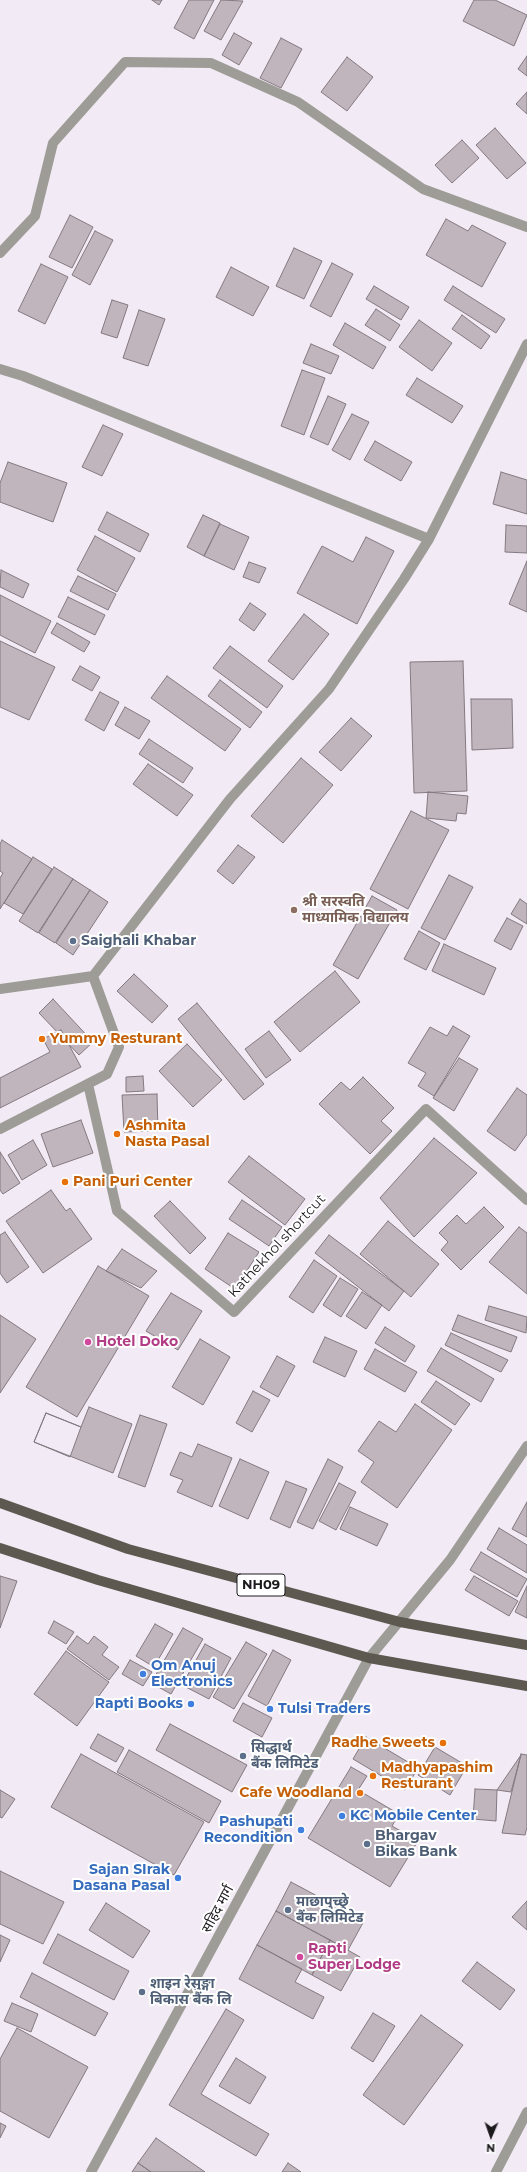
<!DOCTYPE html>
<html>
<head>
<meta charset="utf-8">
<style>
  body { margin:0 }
  #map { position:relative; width:527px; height:2172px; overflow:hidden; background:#f2eaf4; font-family:Montserrat,sans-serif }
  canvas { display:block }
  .north { position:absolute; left:471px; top:2116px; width:40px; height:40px; -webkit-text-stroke:3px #fff; paint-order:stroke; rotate:182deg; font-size:11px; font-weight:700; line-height:16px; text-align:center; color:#1d1a1e }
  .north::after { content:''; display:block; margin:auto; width:14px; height:18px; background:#1d1a1e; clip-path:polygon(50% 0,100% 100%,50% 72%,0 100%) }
</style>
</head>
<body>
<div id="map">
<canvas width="527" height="2172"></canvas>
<div class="north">N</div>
</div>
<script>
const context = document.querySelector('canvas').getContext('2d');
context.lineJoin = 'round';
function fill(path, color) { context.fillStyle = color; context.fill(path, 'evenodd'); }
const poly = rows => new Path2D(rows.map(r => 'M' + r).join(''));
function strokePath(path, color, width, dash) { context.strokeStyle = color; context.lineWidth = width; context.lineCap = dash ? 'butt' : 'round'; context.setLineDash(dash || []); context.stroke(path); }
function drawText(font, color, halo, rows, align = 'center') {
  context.font = font + ' Montserrat,"Noto Sans Devanagari",sans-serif'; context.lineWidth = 4; context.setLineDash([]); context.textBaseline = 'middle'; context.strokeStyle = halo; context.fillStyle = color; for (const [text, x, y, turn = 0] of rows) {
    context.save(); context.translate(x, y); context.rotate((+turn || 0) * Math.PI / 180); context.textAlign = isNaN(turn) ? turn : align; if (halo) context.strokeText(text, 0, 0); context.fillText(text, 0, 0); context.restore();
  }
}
const building = poly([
  [152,0,162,0,159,5,152,0],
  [189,0,214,0,194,39,174,28,189,0],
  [221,0,243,1,221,40,204,31,221,0],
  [474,0,495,0,527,15,514,46,463,21,474,0],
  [234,33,252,43,239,65,222,55,234,33],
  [281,38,302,49,281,88,260,78,281,38],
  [527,56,527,76,518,69,527,56],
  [347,57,373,77,347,111,321,92,347,57],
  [527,92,527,114,516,104,527,92],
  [495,128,526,163,507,179,476,145,495,128],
  [462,140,479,158,452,183,435,165,462,140],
  [70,215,93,227,72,268,49,257,70,215],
  [446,219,468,231,472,225,506,243,482,287,426,255,446,219],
  [95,231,113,240,90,285,72,275,95,231],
  [294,248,322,261,304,299,276,286,294,248],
  [332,263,353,274,331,317,310,306,332,263],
  [41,264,68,277,45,324,18,311,41,264],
  [231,267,269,287,253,316,216,297,231,267],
  [374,286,409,307,401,320,366,299,374,286],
  [453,286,505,319,496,333,444,300,453,286],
  [112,300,128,305,117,338,101,333,112,300],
  [376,309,400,325,390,341,365,325,376,309],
  [139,310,165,319,148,366,123,358,139,310],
  [462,315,490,336,481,349,452,329,462,315],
  [419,320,452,343,432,371,399,347,419,320],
  [345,323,386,347,373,369,333,345,345,323],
  [311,344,339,356,331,374,303,363,311,344],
  [302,370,325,378,304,435,281,426,302,370],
  [417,378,463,406,452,423,406,395,417,378],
  [328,396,346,404,328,445,310,437,328,396],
  [352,414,369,422,350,460,332,450,352,414],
  [103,425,123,434,102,476,82,467,103,425],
  [375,441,412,462,401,481,364,460,375,441],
  [8,462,67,483,53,522,0,502,0,483,8,462],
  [501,472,527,480,527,514,493,504,501,472],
  [107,512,149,534,140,552,98,530,107,512],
  [203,515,220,523,204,556,187,547,203,515],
  [220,524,249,537,234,570,204,556,220,524],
  [506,525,527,526,527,553,505,552,506,525],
  [95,536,135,558,117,592,77,570,95,536],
  [366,537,394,551,357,624,297,593,322,546,353,562,366,537],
  [527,561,527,612,509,604,527,561],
  [249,562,266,568,259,583,243,577,249,562],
  [1,570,29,584,23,598,0,587,1,570],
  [78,576,116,594,108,610,70,591,78,576],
  [0,595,51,621,35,653,0,635,0,595],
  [68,597,105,615,95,635,58,617,68,597],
  [250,603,266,614,254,631,239,620,250,603],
  [304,614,329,634,293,680,268,661,304,614],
  [57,623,90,642,84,652,51,633,57,623],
  [0,641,55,667,29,720,0,707,0,641],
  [230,646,283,686,267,708,213,668,230,646],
  [463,661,467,791,414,793,410,662,463,661],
  [80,666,100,677,92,691,72,680,80,666],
  [167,676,241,729,225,751,151,698,167,676],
  [220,680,262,712,250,728,208,696,220,680],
  [100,692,119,702,104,731,85,720,100,692],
  [471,699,512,699,513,748,472,750,471,699],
  [125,707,150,721,139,739,115,725,125,707],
  [351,718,372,736,341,771,319,752,351,718],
  [149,739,193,768,183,783,139,754,149,739],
  [301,758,333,785,283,843,251,816,301,758],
  [148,764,193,795,177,816,133,784,148,764],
  [428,792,468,796,466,814,457,813,456,821,426,818,428,792],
  [411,811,449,830,408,909,370,889,411,811],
  [2,840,32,859,0,909,0,878,3,873,0,871,0,844,2,840],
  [238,845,255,857,233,884,217,871,238,845],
  [33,857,52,869,23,914,4,903,33,857],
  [54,867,73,879,38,933,19,921,54,867],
  [449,875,473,887,445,940,421,928,449,875],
  [73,879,90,890,55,943,39,933,73,879],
  [90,890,108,902,73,955,56,943,90,890],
  [372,896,397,910,358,979,333,965,372,896],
  [520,899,527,904,527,924,511,914,520,899],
  [507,918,523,926,511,950,494,941,507,918],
  [419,931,440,943,426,970,404,959,419,931],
  [444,944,496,968,484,995,432,971,444,944],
  [335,971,360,1002,300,1052,274,1022,335,971],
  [134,974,168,1006,152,1023,117,991,134,974],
  [53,999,93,1042,79,1055,39,1013,53,999],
  [197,1003,264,1084,244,1100,178,1019,197,1003],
  [453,1026,470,1036,434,1096,418,1086,426,1073,408,1063,430,1027,447,1036,453,1026],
  [61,1030,81,1067,0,1108,0,1078,50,1052,43,1039,61,1030],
  [269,1031,291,1060,266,1078,245,1049,269,1031],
  [187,1044,222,1080,193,1107,159,1071,187,1044],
  [459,1058,478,1069,454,1111,433,1098,459,1058],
  [143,1076,144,1091,126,1092,126,1077,143,1076],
  [363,1077,394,1108,381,1121,392,1131,370,1154,319,1104,341,1082,350,1090,363,1077],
  [517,1088,527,1095,527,1134,515,1151,487,1131,517,1088],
  [157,1094,158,1131,124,1132,122,1095,157,1094],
  [81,1120,93,1153,53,1167,41,1134,81,1120],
  [434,1138,477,1173,414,1237,380,1198,434,1138],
  [33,1140,47,1165,22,1180,8,1155,33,1140],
  [0,1152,20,1183,3,1194,0,1190,0,1152],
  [249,1156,305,1199,285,1225,228,1182,249,1156],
  [51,1190,66,1211,70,1208,92,1239,43,1273,6,1221,51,1190],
  [242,1200,282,1227,269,1246,229,1219,242,1200],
  [170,1201,206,1238,190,1254,154,1216,170,1201],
  [484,1207,504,1227,461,1270,441,1250,448,1242,439,1233,457,1215,466,1224,484,1207],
  [388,1221,439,1264,411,1297,360,1254,388,1221],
  [519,1227,527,1233,527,1294,489,1262,519,1227],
  [5,1232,29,1267,7,1283,0,1273,0,1235,5,1232],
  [228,1233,259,1252,235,1289,205,1269,228,1233],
  [329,1235,404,1291,389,1311,315,1253,329,1235],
  [122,1249,157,1271,141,1288,106,1271,122,1249],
  [314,1260,337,1276,313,1313,289,1297,314,1260],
  [98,1266,149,1296,77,1417,26,1387,98,1266],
  [340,1278,358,1289,341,1317,323,1305,340,1278],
  [362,1292,382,1305,366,1329,346,1316,362,1292],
  [171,1293,202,1311,178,1350,146,1331,171,1293],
  [489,1306,527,1317,526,1333,485,1320,489,1306],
  [0,1315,36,1339,0,1393,0,1315],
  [458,1315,517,1337,511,1352,452,1330,458,1315],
  [385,1327,415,1346,405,1362,375,1343,385,1327],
  [451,1333,508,1360,501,1372,445,1345,451,1333],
  [325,1337,357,1351,345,1377,313,1362,325,1337],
  [200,1339,230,1357,203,1405,172,1387,200,1339],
  [441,1348,494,1379,481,1402,427,1371,441,1348],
  [375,1349,417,1372,405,1392,364,1369,375,1349],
  [277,1356,295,1366,278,1397,260,1387,277,1356],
  [436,1381,470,1404,455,1425,421,1402,436,1381],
  [253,1391,270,1400,252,1432,236,1423,253,1391],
  [415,1404,452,1430,397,1508,361,1482,374,1462,358,1451,379,1421,396,1432,415,1404],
  [89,1407,132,1424,113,1473,34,1442,46,1413,81,1427,89,1407],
  [46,1413,81,1427,70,1457,34,1442,46,1413],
  [140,1415,167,1424,145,1487,118,1477,140,1415],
  [198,1444,232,1458,212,1507,177,1492,183,1480,170,1475,180,1452,192,1457,198,1444],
  [240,1459,269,1472,248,1519,219,1506,240,1459],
  [328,1459,343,1467,313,1529,297,1522,328,1459],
  [286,1481,307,1489,290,1528,270,1519,286,1481],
  [339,1483,356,1492,336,1530,319,1521,339,1483],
  [527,1502,527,1537,512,1529,527,1502],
  [350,1507,388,1524,377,1546,340,1529,350,1507],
  [499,1528,527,1545,527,1573,487,1549,499,1528],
  [481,1552,527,1579,517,1597,470,1570,481,1552],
  [0,1576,17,1581,0,1628,0,1576],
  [474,1576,518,1601,509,1616,465,1590,474,1576],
  [527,1586,527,1618,515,1612,527,1586],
  [54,1621,74,1632,66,1644,48,1633,54,1621],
  [155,1624,173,1634,154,1667,136,1656,155,1624],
  [183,1628,203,1639,171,1694,151,1683,183,1628],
  [77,1636,88,1644,94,1636,108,1647,102,1655,119,1667,109,1680,67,1649,77,1636],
  [246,1642,267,1654,234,1709,213,1697,246,1642],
  [205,1644,231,1658,209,1699,182,1685,205,1644],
  [273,1650,291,1660,267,1706,248,1696,273,1650],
  [66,1651,109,1682,77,1726,34,1694,66,1651],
  [130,1660,152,1672,143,1686,122,1674,130,1660],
  [243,1703,272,1718,262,1737,233,1721,243,1703],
  [170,1724,247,1765,232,1792,156,1750,170,1724],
  [98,1734,124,1748,116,1762,90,1748,98,1734],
  [366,1737,418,1768,405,1790,353,1759,366,1737],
  [435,1747,467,1766,450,1795,418,1775,435,1747],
  [129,1750,221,1801,209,1823,117,1772,129,1750],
  [81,1754,204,1822,174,1875,51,1807,81,1754],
  [521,1754,527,1755,527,1827,525,1835,502,1833,521,1754],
  [521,1755,511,1792,497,1790,521,1755],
  [351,1767,367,1776,358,1790,399,1814,392,1826,418,1841,390,1887,308,1838,351,1767],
  [475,1789,497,1790,496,1821,473,1819,475,1789],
  [0,1790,15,1799,2,1818,0,1817,0,1790],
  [0,1871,64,1902,43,1944,0,1924,0,1871],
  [291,1882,364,1921,348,1950,276,1911,291,1882],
  [527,1901,527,1930,512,1917,527,1901],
  [106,1903,150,1931,133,1958,89,1930,106,1903],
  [276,1911,330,1940,312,1975,257,1945,276,1911],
  [58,1934,129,1971,114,2000,43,1963,58,1934],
  [0,1935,10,1940,0,1962,0,1935],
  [330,1940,360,1957,341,1991,312,1975,330,1940],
  [257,1945,302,1969,295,1982,324,1997,313,2019,239,1979,257,1945],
  [477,1962,515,1990,500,2010,462,1981,477,1962],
  [32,1973,108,2013,95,2036,20,1997,32,1973],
  [12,2003,38,2014,31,2032,4,2021,12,2003],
  [226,2009,244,2020,201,2094,269,2134,256,2156,169,2105,226,2009],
  [373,2013,395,2026,373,2062,351,2048,373,2013],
  [421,2015,463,2045,404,2125,363,2095,421,2015],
  [17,2028,88,2067,49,2138,0,2111,0,2059,17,2028],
  [236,2058,266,2077,250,2104,219,2086,236,2058],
  [0,2123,6,2126,0,2138,0,2123],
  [156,2138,205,2172,151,2172,138,2163,156,2138],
  [138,2163,151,2172,132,2172,138,2163],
  [288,2163,301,2172,282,2172,288,2163]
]);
fill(building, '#c1b5bd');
strokePath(building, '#837980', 1);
strokePath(poly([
  [0,253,35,216,53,143,125,62,211,63,298,102,423,189,527,227],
  [0,369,23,376,429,539],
  [0,989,93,976],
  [88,1084,117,1211,234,1312,426,1109,527,1200],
  [0,1129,107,1074,119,1047,93,976,230,799,329,689,404,579,429,539,527,344],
  [91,2172,369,1658,450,1560,527,1446],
  [496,2172,527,2112]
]), '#9e9c97', 10);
strokePath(poly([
  [0,1503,128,1549,400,1622,527,1645],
  [0,1548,98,1580,369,1658,527,1686]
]), '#5d5951', 10);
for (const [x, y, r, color] of [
  [294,910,4,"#8d6e63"],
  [73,941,4,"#5c6f8a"],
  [42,1039,4,"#e8710a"],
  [117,1134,4,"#e8710a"],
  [65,1182,4,"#e8710a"],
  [88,1342,4,"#d1479c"],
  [143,1674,4,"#3f7fe0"],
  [191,1704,4,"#3f7fe0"],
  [270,1709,4,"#3f7fe0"],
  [443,1743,4,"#e8710a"],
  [243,1756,4,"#5c6f8a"],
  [373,1776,4,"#e8710a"],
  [360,1793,4,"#e8710a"],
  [342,1816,4,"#3f7fe0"],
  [301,1830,4,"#3f7fe0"],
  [367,1844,4,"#5c6f8a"],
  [178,1878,4,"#3f7fe0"],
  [288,1910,4,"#5c6f8a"],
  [300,1957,4,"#d1479c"],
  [142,1992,4,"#5c6f8a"]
]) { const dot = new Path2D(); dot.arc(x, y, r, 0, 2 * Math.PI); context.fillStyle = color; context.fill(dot); strokePath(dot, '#fff', 1.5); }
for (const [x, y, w] of [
  [261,1585,48]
]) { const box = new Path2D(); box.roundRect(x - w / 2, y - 11, w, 22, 3); context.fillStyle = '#fff'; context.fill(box); strokePath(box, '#1d1a1e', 1); }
drawText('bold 13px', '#1d1a1e', null, [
  ["NH09",261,1585]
]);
drawText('bold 14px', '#785e54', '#fff', [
  ["श्री सरस्वति",302,902],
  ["माध्यामिक विद्यालय",302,918]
], 'left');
drawText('bold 14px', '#4e5e75', '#fff', [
  ["Saighali Khabar",81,941],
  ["सिद्धार्थ",251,1748],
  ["बैंक लिमिटेड",251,1764],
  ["Bhargav",375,1836],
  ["Bikas Bank",375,1852],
  ["माछापुच्छ्रे",296,1902],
  ["बैंक लिमिटेड",296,1918],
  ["शाइन रेसुङ्गा",150,1984],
  ["बिकास बैंक लि",150,2000]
], 'left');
drawText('bold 14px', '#c56008', '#fff', [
  ["Yummy Resturant",50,1039],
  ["Ashmita",125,1126],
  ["Nasta Pasal",125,1142],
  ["Pani Puri Center",73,1182],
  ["Radhe Sweets",435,1743,"right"],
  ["Madhyapashim",381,1768],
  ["Resturant",381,1784],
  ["Cafe Woodland",352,1793,"right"]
], 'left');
drawText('14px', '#1d1a1e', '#fff', [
  ["Kathekhol shortcut",277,1246,-47],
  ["सहिद मार्ग",218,1909,-62]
]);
drawText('bold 14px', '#b23c85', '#fff', [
  ["Hotel Doko",96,1342],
  ["Rapti",308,1949],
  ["Super Lodge",308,1965]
], 'left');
drawText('bold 14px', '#366cbe', '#fff', [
  ["Om Anuj",151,1666],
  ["Electronics",151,1682],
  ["Rapti Books",183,1704,"right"],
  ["Tulsi Traders",278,1709],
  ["KC Mobile Center",350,1816],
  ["Pashupati",293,1822,"right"],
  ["Recondition",293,1838,"right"],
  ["Sajan SIrak",170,1870,"right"],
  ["Dasana Pasal",170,1886,"right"]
], 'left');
</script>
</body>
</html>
